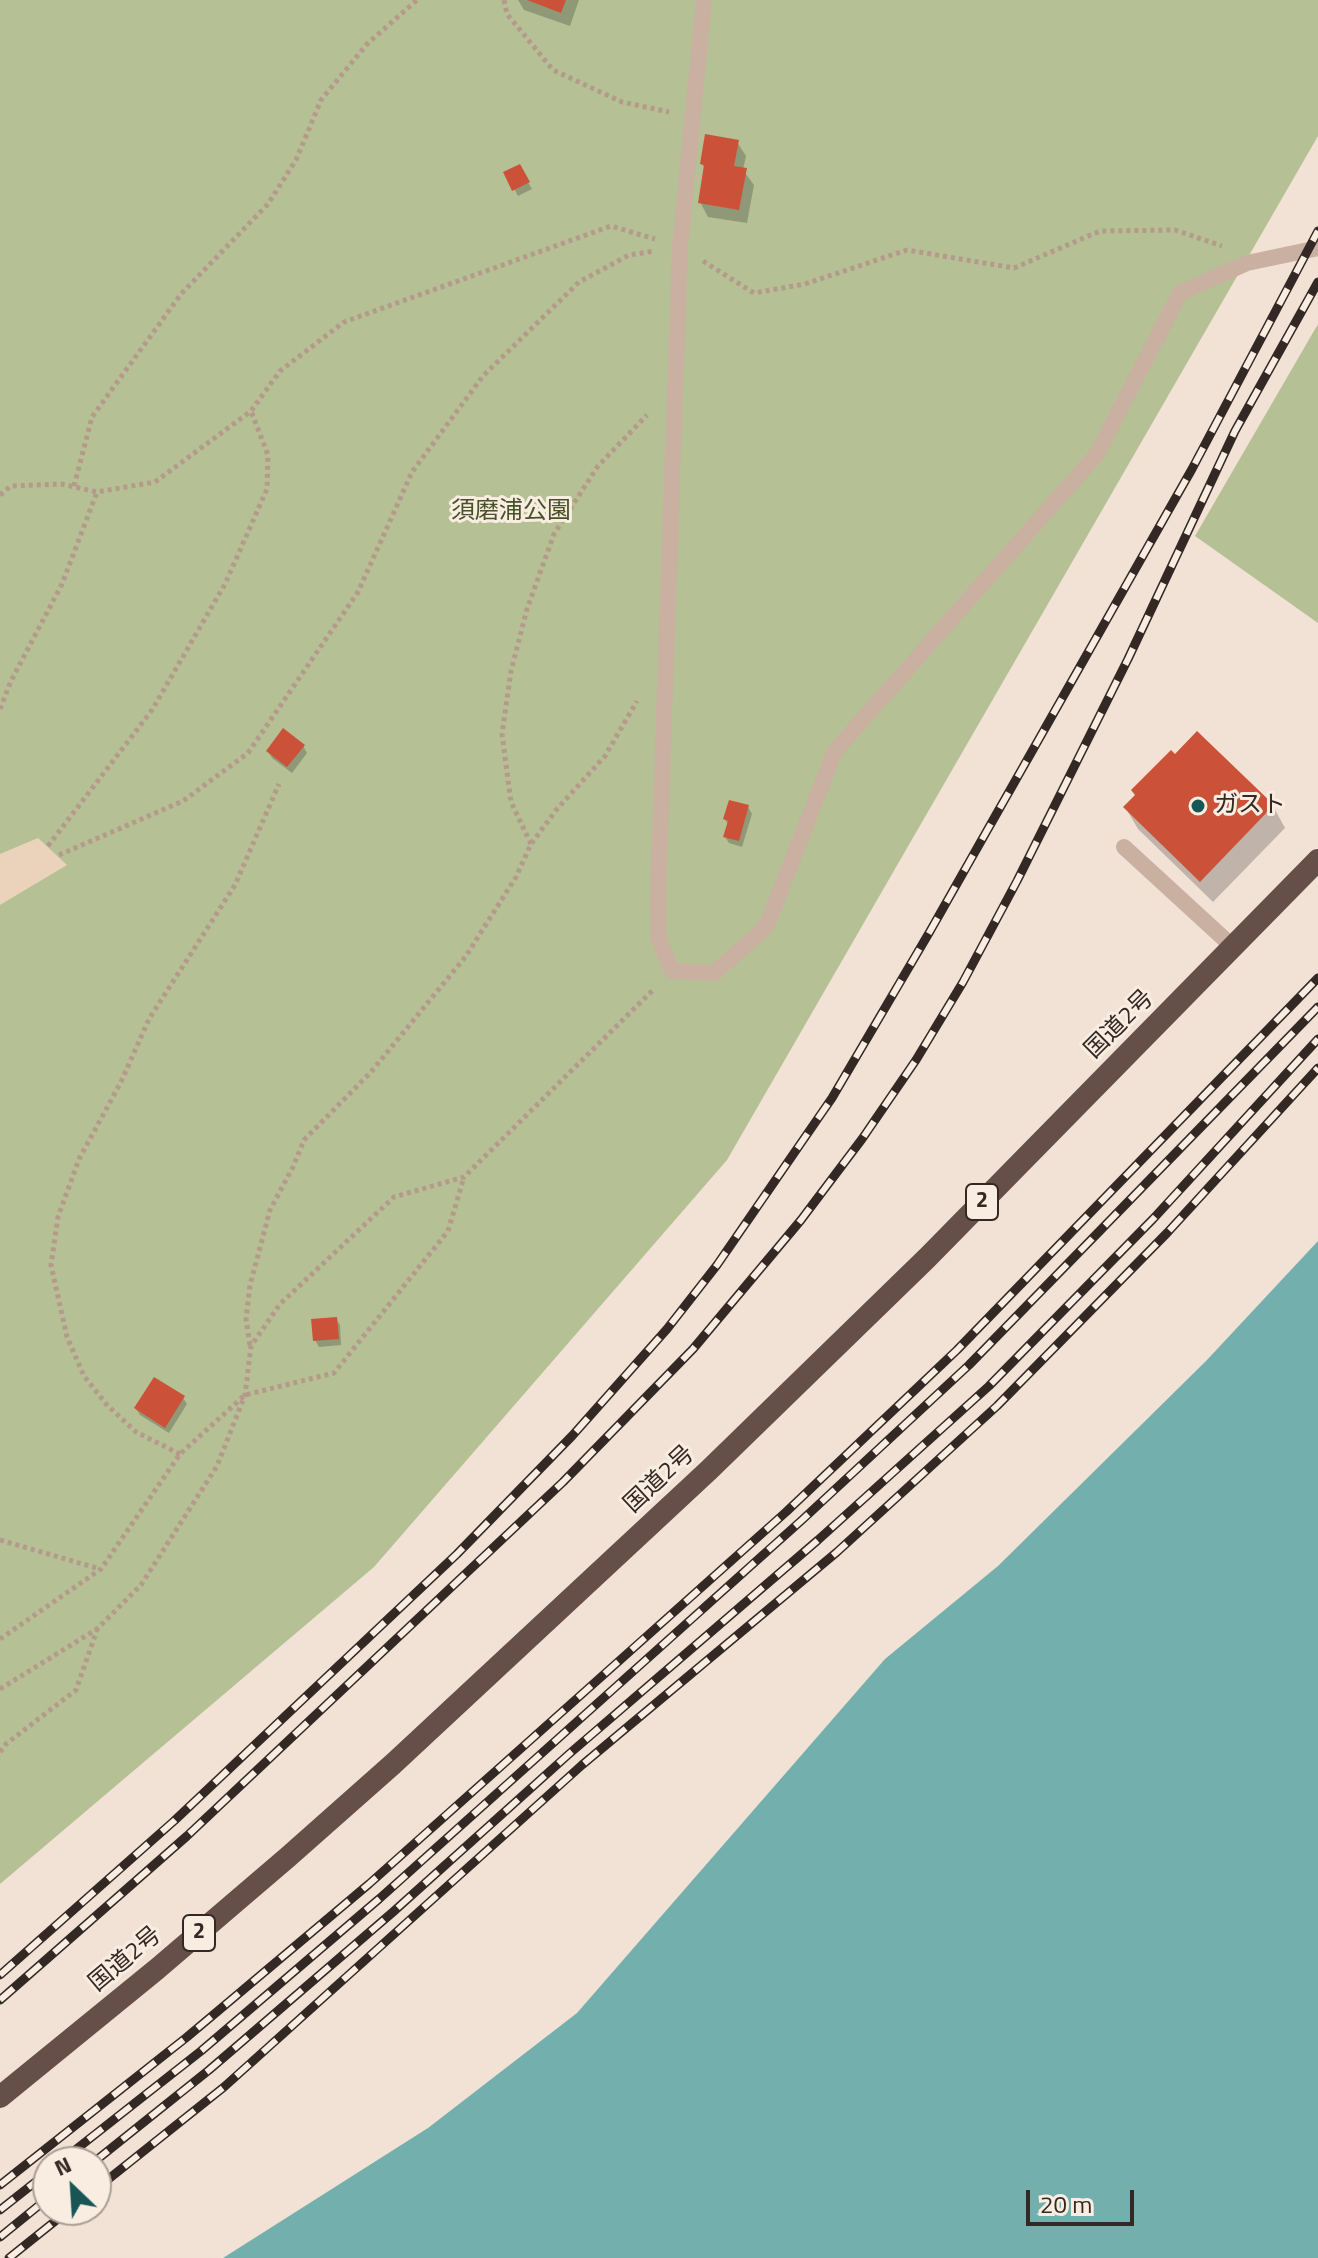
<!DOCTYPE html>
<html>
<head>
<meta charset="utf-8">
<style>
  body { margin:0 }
  #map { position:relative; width:1318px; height:2258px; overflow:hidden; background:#f1e2d5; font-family:"Titillium Web",sans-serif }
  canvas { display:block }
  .north { position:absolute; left:32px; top:2146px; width:80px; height:80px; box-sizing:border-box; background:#f9ece1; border:2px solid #aa9e95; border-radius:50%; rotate:335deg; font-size:22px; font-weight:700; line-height:32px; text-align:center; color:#332824 }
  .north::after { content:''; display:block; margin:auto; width:28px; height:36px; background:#185655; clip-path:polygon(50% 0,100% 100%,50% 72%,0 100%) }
  .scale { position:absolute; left:1026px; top:2190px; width:108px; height:36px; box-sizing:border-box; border:4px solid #332824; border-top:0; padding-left:10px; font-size:24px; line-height:28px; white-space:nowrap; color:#332824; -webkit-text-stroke:6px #f9ece1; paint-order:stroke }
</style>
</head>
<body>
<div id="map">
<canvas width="1318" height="2258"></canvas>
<div class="north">N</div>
<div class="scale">20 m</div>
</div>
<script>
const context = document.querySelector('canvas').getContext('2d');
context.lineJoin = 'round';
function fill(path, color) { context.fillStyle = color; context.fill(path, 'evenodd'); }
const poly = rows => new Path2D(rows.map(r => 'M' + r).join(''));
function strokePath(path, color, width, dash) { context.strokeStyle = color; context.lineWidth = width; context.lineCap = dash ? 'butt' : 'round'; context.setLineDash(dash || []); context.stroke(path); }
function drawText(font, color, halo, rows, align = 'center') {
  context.font = font + ' "Titillium Web","Noto Sans JP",sans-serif'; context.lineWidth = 6; context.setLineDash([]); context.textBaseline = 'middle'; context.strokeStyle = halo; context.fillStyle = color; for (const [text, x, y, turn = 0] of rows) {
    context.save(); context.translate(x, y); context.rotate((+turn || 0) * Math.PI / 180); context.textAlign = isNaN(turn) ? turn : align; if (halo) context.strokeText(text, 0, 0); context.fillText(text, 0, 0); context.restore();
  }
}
fill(poly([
  [0,0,1318,0,1318,136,727,1160,374,1567,0,1884],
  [1318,324,1318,623,1195,536]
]), '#b5c095');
fill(poly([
  [38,838,67,865,0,905,0,854]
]), '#ead2bb');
fill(poly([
  [1318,1241,1318,2258,223,2258,428,2128,577,2013,885,1659,998,1566,1206,1361]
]), '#73afad');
fill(poly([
  [518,0,579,0,570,26,524,10],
  [737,142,746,156,743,170,754,185,747,223,708,217,700,202,706,170,702,164],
  [519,167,532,189,518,196,506,173],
  [1197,733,1273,806,1285,828,1213,902,1138,829,1125,807],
  [303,746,307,753,292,773,272,758,268,751],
  [748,807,752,814,742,847,729,843,725,837,728,825,725,819],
  [336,1319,340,1325,341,1345,319,1347,315,1340],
  [183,1398,187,1404,169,1433,140,1415,136,1409]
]), '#0003');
fill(poly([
  [527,0,566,0,561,13],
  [705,134,739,140,734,166,747,168,739,210,698,203,704,165,700,164],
  [520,164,530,182,512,191,503,172],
  [283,728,305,745,287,767,266,751],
  [1197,731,1274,805,1200,882,1123,807,1135,795,1131,790,1171,750,1175,754],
  [729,800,749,805,739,841,723,837,728,821,723,819],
  [337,1317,339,1339,313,1341,311,1319],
  [154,1377,185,1396,165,1428,134,1408]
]), '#cb5239');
strokePath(poly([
  [504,0,507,14,553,70,622,102,669,112],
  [703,261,754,293,805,284,907,250,1014,268,1100,231,1175,230,1222,246],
  [74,486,92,417,181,294,268,204,296,160,321,100,367,44,417,0],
  [0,495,11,486,61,484,97,492,155,482,251,411,280,371,344,322,611,226,655,239],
  [0,709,11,681,62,584,97,492],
  [531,844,511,802,502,734,511,671,527,609,554,534,598,466,647,415],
  [48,846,152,710,225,584,267,489,268,455,251,411],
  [59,855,183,801,248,753,358,592,412,472,483,376,579,282,629,255,655,251],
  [250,1345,246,1319,250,1285,270,1210,293,1167,304,1140,371,1072,466,956,516,877,531,844,557,809,605,756,637,701],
  [180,1454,136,1432,107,1405,84,1376,67,1337,51,1265,58,1217,79,1159,121,1082,149,1019,235,885,279,784],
  [0,1540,100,1569],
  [0,1639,101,1569,180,1454,245,1395,334,1373,448,1231,464,1177],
  [0,1689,97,1629,141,1585,217,1466,245,1395,251,1346,280,1304,394,1197,464,1177,654,989],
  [0,1752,6,1744,76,1690,97,1630]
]), '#b59a8b', 5, [4, 4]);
strokePath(poly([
  [704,0,680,247,658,896,659,939,672,971,714,973,766,927,835,751,1097,454,1180,293,1247,263,1318,248],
  [1124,847,1233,947]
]), '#c9b0a1', 16);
strokePath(poly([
  [0,2097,157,1969,288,1857,393,1764,709,1470,927,1258,1318,860]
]), '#654f48', 22);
const rail = poly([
  [0,1975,174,1821,457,1554,572,1436,667,1329,717,1265,832,1098,929,933,1192,469,1318,231],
  [0,2000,187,1836,563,1482,693,1349,801,1220,862,1139,916,1060,963,982,1017,881,1128,659,1235,431,1318,282],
  [60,2162,201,2051,379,1899,802,1520,969,1365,1318,1007],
  [94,2162,209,2070,393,1912,569,1754,818,1540,989,1386,1153,1219,1318,1039],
  [0,2185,187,2037,369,1884,786,1512,957,1350,1318,978],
  [96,2189,224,2087,582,1765,837,1552,997,1406,1167,1233,1318,1068],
  [0,2210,48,2172],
  [0,2237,48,2198],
  [9,2258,69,2210]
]);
strokePath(rail, '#332824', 9);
strokePath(rail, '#f9ece1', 6, [18]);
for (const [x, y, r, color] of [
  [1198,806,8,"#185655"]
]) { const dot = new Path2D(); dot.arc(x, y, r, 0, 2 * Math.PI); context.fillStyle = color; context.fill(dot); strokePath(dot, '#f9ece1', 3); }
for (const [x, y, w] of [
  [982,1202,32],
  [199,1933,32]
]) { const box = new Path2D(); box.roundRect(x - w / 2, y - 18, w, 36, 6); context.fillStyle = '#f9ece1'; context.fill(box); strokePath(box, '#332824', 2); }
drawText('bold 22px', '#332824', null, [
  ["2",982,1202],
  ["2",199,1933]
]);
drawText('24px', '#455227', '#f9ece1', [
  ["須磨浦公園",511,512]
]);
drawText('24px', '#332824', '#f9ece1', [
  ["ガスト",1214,806]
], 'left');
drawText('24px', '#332824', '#f9ece1', [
  ["国道2号",1120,1025,-45],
  ["国道2号",660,1480,-43],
  ["国道2号",126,1960,-40]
]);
</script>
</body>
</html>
